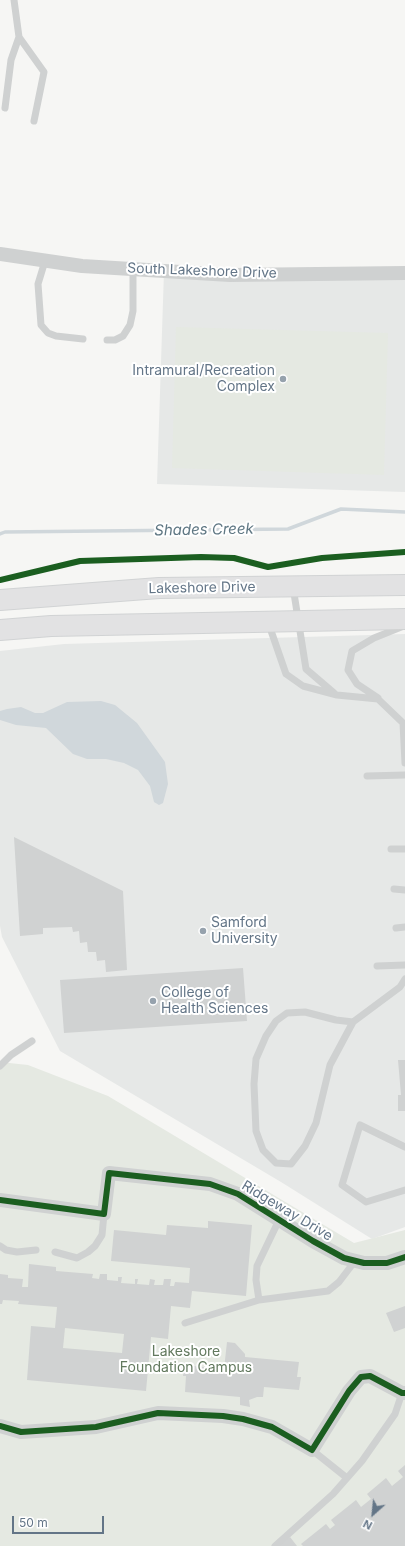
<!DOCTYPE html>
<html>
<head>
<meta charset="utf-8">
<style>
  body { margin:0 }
  #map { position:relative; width:405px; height:1546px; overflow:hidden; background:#f6f6f4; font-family:Inter,sans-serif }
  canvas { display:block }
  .north { position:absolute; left:353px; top:1494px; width:40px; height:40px; -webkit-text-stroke:3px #fff; paint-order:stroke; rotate:207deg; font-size:11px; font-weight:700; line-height:16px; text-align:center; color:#637587 }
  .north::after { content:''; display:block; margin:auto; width:14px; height:18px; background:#637587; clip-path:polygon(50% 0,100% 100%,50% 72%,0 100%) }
  .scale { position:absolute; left:12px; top:1516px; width:92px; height:18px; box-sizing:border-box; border:2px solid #637587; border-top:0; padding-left:5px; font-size:12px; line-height:14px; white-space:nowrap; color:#637587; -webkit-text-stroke:3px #fff; paint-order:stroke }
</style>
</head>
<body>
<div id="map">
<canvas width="405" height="1546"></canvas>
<div class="north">N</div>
<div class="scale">50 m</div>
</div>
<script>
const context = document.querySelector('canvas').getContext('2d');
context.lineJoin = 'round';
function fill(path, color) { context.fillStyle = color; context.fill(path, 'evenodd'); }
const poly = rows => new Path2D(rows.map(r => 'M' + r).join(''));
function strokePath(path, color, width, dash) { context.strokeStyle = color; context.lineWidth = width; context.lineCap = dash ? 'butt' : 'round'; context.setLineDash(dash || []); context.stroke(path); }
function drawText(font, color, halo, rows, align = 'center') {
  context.font = font + ' Inter,sans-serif'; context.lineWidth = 4; context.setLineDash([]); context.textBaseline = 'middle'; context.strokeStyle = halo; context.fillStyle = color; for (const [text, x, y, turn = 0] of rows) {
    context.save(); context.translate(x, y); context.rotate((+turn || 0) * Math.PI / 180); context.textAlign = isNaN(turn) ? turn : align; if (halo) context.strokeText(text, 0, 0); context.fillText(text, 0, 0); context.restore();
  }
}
fill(poly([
  [164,271,405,272,405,492,157,484],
  [405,634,405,1227,372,1239,281,1182,60,1051,2,937,0,926,0,651,64,644]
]), '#e6e8e7');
fill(poly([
  [176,327,388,333,384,475,172,468],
  [0,1062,28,1065,108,1096,354,1243,405,1230,405,1546,0,1546]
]), '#e5e9e2');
fill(poly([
  [101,701,115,705,137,723,165,762,168,784,163,803,159,805,154,802,150,786,138,770,124,763,106,759,87,759,73,754,46,728,16,725,0,720,0,711,7,709,21,707,35,713,43,713,67,702]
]), '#d0d7db');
strokePath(poly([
  [0,534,5,532,288,529,341,509,405,512]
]), '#d0d7db', 3.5);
fill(poly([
  [14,837,123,891,127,970,106,972,105,960,97,961,96,952,88,952,87,942,80,943,79,931,73,932,72,927,43,928,43,934,20,936],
  [243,968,247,1021,64,1033,60,980],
  [398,1060,405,1060,405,1111,398,1111,398,1095,401,1095],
  [208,1221,252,1225,246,1296,192,1291,190,1308,171,1306,168,1339,151,1337,146,1391,27,1380,31,1326,55,1328,57,1307,18,1304,19,1301,3,1300,2,1304,0,1304,0,1274,8,1275,8,1278,23,1279,22,1287,28,1287,29,1264,56,1267,56,1271,93,1274,92,1278,99,1279,100,1274,107,1274,107,1280,118,1281,118,1277,122,1277,121,1283,135,1284,135,1279,138,1279,137,1284,149,1285,150,1279,155,1280,154,1285,163,1285,164,1279,171,1279,170,1286,174,1286,175,1282,189,1283,190,1268,111,1261,114,1230,166,1235,167,1225,208,1228],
  [65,1328,124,1334,122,1353,63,1348],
  [405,1306,405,1328,394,1332,386,1313],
  [227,1342,235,1343,245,1354,245,1357,299,1362,297,1377,301,1377,299,1390,264,1387,263,1397,257,1397,249,1400,250,1407,240,1405,240,1397,185,1392,186,1376,183,1376,184,1365,224,1369],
  [405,1465,405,1546,303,1546,301,1544,326,1524,330,1529,335,1525,331,1520,356,1500,361,1507,371,1499,367,1494,386,1478,392,1486,403,1477,398,1471],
  [290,1537,297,1546,278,1546]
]), '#d0d2d2');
const secondary = poly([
  [0,600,159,588,405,585],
  [0,630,51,626,405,619]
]);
strokePath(secondary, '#d1d3d4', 22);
strokePath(poly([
  [14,0,19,37,44,72,34,121],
  [5,108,11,60,19,37],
  [45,261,38,284,41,325,48,333,56,336,83,339],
  [107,340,115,340,123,336,130,325,133,311,133,269],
  [293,587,306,669,334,693],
  [268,622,286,674,303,686,337,695,378,699,403,723,405,763],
  [378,698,357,684,348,670,352,651,374,638,404,626],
  [367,776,405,775],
  [391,849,405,849],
  [394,889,405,890],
  [396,928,405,927],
  [377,966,405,965],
  [353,1022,336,1020,305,1012,287,1013,276,1021,266,1036,256,1059,254,1084,256,1131,263,1150,276,1163,291,1164,305,1146,316,1123,330,1065,353,1022,400,987,405,979],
  [0,1066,11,1055,32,1041],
  [405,1147,360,1125,342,1185,366,1202,405,1190],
  [0,1246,6,1250,17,1252,36,1250],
  [55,1252,77,1258,88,1252,95,1246,102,1235,104,1214],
  [259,1300,256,1280,257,1266,279,1220],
  [185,1323,259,1300,328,1291,339,1282,355,1261],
  [312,1450,347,1478],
  [275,1546,333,1494,362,1461,395,1414,402,1393]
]), '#cfd1d1', 7);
strokePath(poly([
  [0,254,82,266,230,275,405,273],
  [0,1200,104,1214,109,1173,210,1184,238,1194,313,1241,344,1258,364,1263,387,1263,405,1257],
  [0,1426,21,1432,96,1427,158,1413,223,1416,243,1419,272,1427,312,1450,349,1391,361,1377,370,1376,402,1393,405,1393]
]), '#cfd1d1', 14);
strokePath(secondary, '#e2e2e3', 20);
strokePath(poly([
  [0,580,80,561,201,557,234,558,268,567,322,558,405,552],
  [0,1200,104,1214,109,1173,210,1184,238,1194,313,1241,344,1258,364,1263,387,1263,405,1257],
  [0,1426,21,1432,96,1427,158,1413,223,1416,243,1419,272,1427,312,1450,349,1391,361,1377,370,1376,402,1393,405,1393]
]), '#1b5e20', 6);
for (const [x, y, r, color] of [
  [283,379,4,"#96a2ad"],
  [203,931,4,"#96a2ad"],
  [153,1001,4,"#96a2ad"]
]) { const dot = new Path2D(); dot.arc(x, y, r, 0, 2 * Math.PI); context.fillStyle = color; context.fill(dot); strokePath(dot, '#fff', 1.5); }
drawText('14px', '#637587', '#fff', [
  ["South Lakeshore Drive",202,271,2],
  ["Lakeshore Drive",202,588,-1],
  ["Ridgeway Drive",287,1211,31]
]);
drawText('14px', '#637587', '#fff', [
  ["Intramural/Recreation",275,371,"right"],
  ["Complex",275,387,"right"],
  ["Samford",211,923],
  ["University",211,939],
  ["College of",161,993],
  ["Health Sciences",161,1009]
], 'left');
drawText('14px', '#62795e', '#fff', [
  ["Lakeshore",186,1352],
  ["Foundation Campus",186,1368]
]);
drawText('italic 15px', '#5f7783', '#fff', [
  ["Shades Creek",204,530,-1]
]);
</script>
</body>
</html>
